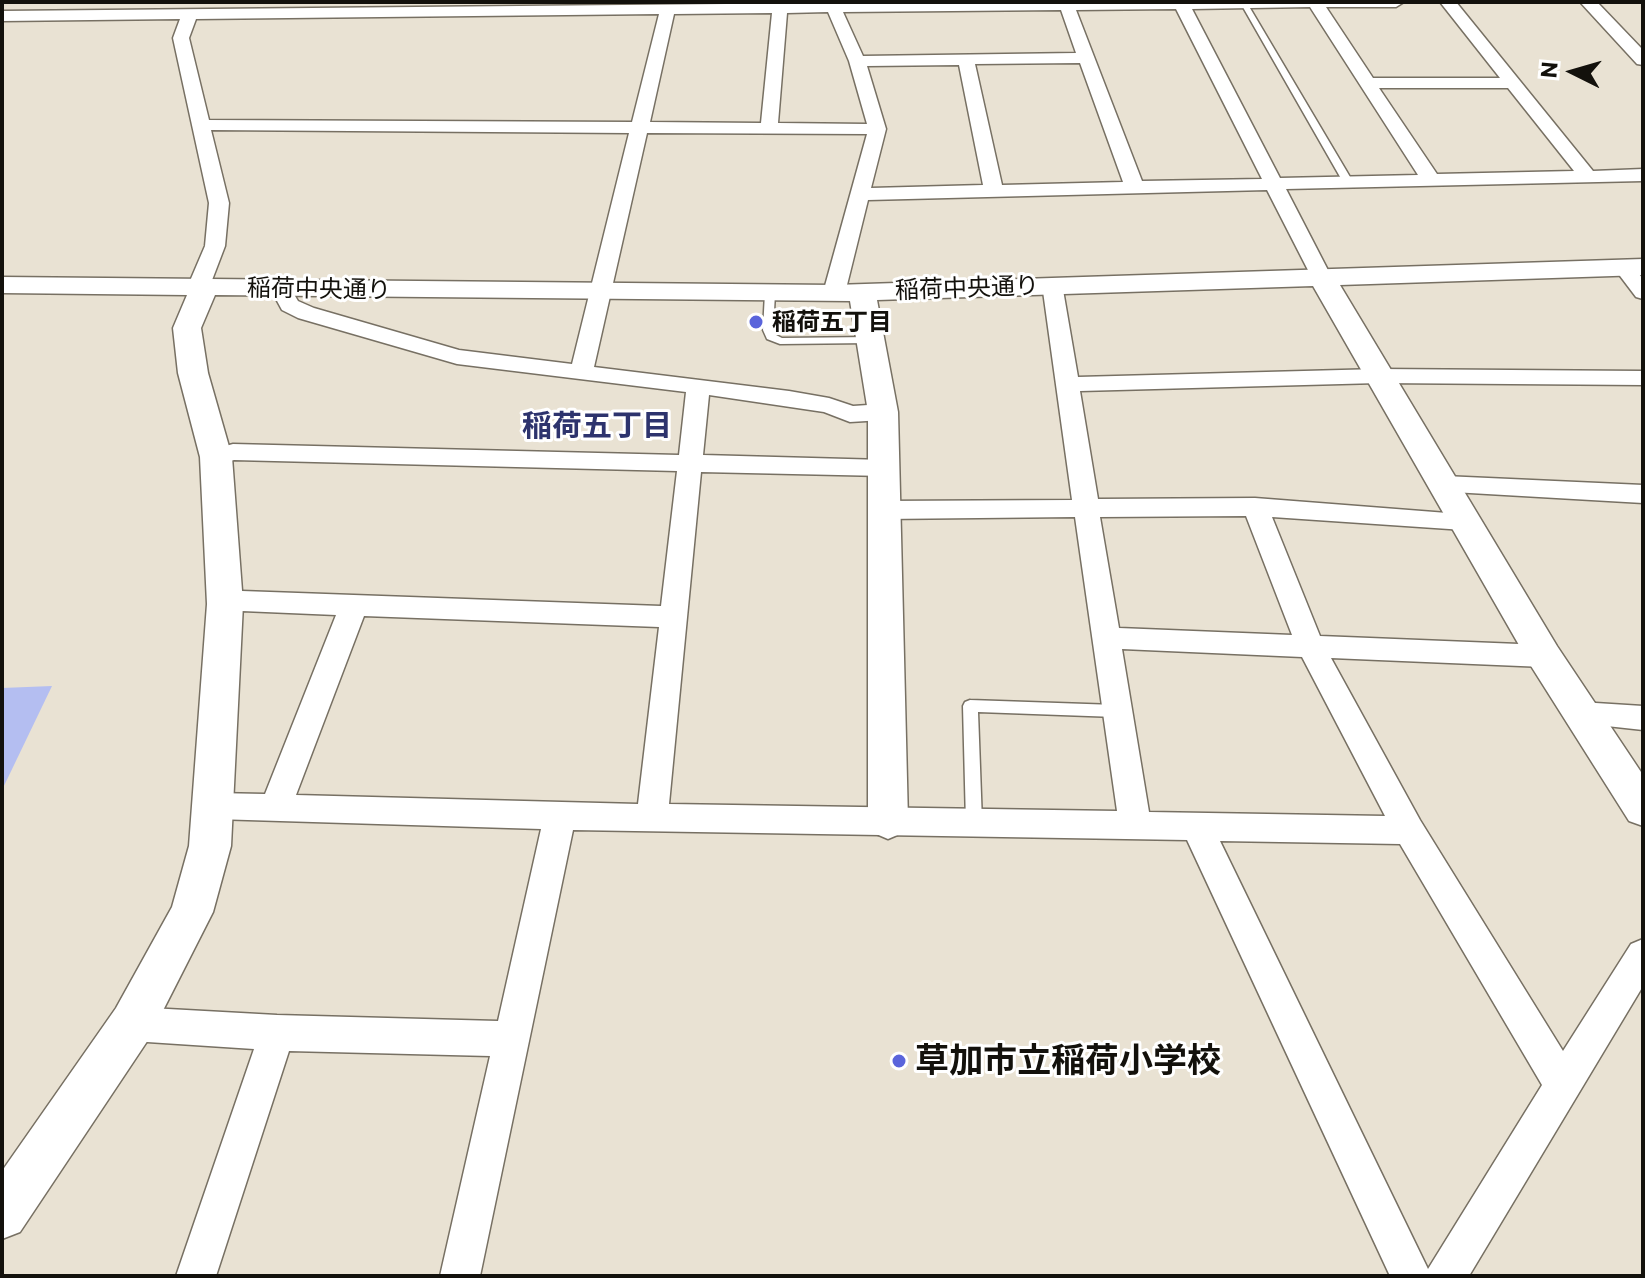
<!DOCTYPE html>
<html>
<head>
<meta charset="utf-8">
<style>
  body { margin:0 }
  #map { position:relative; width:1645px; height:1278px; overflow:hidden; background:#e9e2d3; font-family:Commissioner,sans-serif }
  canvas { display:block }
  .frame { position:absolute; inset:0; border:4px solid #13110c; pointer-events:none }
  .north { position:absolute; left:1533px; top:32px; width:80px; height:80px; -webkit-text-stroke:6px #fff; paint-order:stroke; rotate:275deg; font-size:22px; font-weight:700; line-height:32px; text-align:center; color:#13110c }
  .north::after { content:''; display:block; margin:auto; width:28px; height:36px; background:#13110c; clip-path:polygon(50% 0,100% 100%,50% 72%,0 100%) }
</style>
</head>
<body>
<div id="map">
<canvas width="1645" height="1278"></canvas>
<div class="frame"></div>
<div class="north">N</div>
</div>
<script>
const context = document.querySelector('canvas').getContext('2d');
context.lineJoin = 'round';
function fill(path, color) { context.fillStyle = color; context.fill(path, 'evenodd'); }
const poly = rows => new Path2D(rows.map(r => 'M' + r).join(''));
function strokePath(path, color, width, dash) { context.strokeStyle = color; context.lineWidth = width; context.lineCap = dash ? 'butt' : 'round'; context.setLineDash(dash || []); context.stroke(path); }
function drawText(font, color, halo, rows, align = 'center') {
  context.font = font + ' Commissioner,"Noto Sans JP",sans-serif'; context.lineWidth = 6; context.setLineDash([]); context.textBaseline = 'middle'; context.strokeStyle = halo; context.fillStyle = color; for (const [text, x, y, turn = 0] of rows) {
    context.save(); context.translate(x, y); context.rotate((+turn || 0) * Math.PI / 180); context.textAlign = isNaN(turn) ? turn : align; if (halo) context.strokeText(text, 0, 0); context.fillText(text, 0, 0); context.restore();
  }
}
fill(poly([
  [52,686,2,790,2,688]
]), '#b4bef1');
const service = poly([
  [1240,2,1247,3,1353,182,1351,184,1343,182,1240,2],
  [770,290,775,293,773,330,776,335,782,338,870,337,876,340,870,343,780,344,767,339,763,330,765,293,770,290],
  [970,700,1116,705,1121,707,1123,711,1121,715,1116,717,978,712,982,823,980,828,974,830,968,828,966,823,963,706,965,702,970,700]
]);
const minor = poly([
  [933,2,1404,2,1396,7,1326,7,1373,78,1500,78,1440,2,1456,2,1593,171,1643,169,1643,181,1286,189,1331,276,1321,282,1311,276,1267,190,868,200,845,293,834,299,823,293,867,134,647,133,594,367,789,391,829,398,853,406,883,404,891,407,895,412,891,417,883,420,850,422,824,412,709,395,703,455,884,460,893,462,896,468,893,474,884,476,701,472,669,804,1117,811,1075,517,883,519,874,516,870,510,874,504,883,501,1072,500,1042,284,1045,280,1059,280,1062,284,1078,377,1379,369,1643,371,1643,385,1379,383,1080,391,1098,499,1255,498,1473,515,1477,521,1473,527,1464,530,1272,517,1320,636,1544,645,1554,648,1558,656,1554,664,1544,667,1331,658,1420,820,1563,1051,1631,944,1643,939,1643,986,1469,1276,1390,1276,1187,840,573,830,480,1276,440,1276,490,1056,289,1051,216,1276,176,1276,254,1049,132,1041,119,1036,114,1024,119,1012,132,1007,277,1015,498,1021,541,829,215,819,204,815,199,806,204,797,215,793,265,794,336,615,242,611,225,614,215,611,211,604,215,597,242,591,661,606,677,471,234,460,216,465,207,463,204,457,207,451,233,444,679,455,686,392,457,364,298,318,282,310,270,288,281,282,288,284,298,301,314,308,459,350,572,364,629,133,211,130,229,203,225,246,209,288,198,294,187,288,205,246,209,203,173,38,180,19,2,21,2,11,933,2],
  [1310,7,1418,175,1280,178,1192,9,1310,7],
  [1176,9,1262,179,1142,181,1076,10,1176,9],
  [1061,10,1076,53,863,56,843,12,1061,10],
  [828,12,849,61,867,124,778,123,787,13,828,12],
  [772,13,761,123,650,122,674,14,772,13],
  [659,14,632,122,209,120,189,38,196,19,659,14],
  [1080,63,1123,182,1002,185,975,64,1080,63],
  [959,65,983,185,871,188,886,129,867,66,959,65],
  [1379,88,1508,88,1574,171,1437,174,1379,88],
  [1246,516,1292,635,1119,628,1100,517,1246,516],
  [364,616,659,627,638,804,296,795,364,616],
  [1122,649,1302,657,1385,816,1149,812,1122,649],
  [1220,841,1400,844,1542,1085,1428,1269,1220,841],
  [1580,2,1597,2,1643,50,1643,65,1637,64,1580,2],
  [1624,262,1631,264,1643,279,1643,299,1636,297,1614,268,1624,262],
  [1444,476,1643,485,1643,503,1435,491,1432,485,1435,479,1444,476],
  [1580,702,1643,706,1643,730,1570,722,1565,714,1570,706,1580,702]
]);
const tertiary = poly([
  [1643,259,1643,275,1340,285,1557,646,1643,775,1643,826,1629,821,1531,666,1313,286,877,300,898,412,908,821,902,833,888,839,874,833,868,821,868,412,850,301,215,295,201,328,208,373,232,457,243,604,231,846,213,912,148,1040,20,1232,2,1239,2,1171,116,1008,172,907,189,846,207,604,200,457,178,373,173,328,187,295,2,293,2,277,834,285,1643,259]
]);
strokePath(service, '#777063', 3);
strokePath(minor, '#777063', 3);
strokePath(tertiary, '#777063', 3);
fill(service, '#fff');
fill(minor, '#fff');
fill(tertiary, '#fff');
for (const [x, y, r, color] of [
  [756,322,8,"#5a64db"],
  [899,1061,8,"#5a64db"]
]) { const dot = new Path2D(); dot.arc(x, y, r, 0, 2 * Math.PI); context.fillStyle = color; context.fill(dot); strokePath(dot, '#fff', 3); }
drawText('24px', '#13110c', '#fff', [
  ["稲荷中央通り",967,288,-2],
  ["稲荷中央通り",319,289,1]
]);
drawText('bold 24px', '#13110c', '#fff', [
  ["稲荷五丁目",772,322]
], 'left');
drawText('bold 30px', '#2d336d', '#fff', [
  ["稲荷五丁目",597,426]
]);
drawText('bold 34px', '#13110c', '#fff', [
  ["草加市立稲荷小学校",915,1061]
], 'left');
</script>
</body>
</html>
